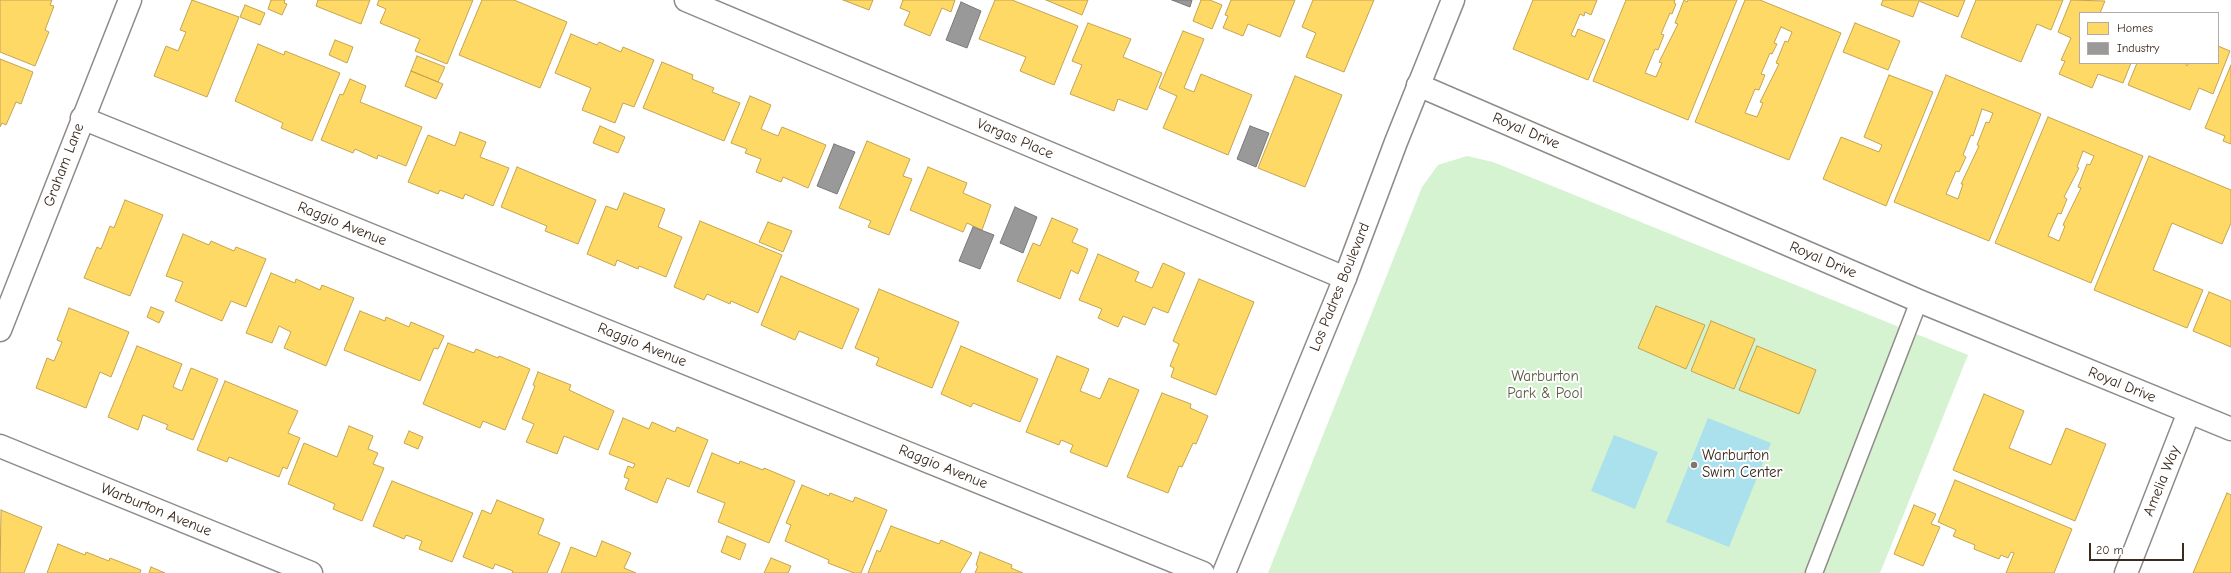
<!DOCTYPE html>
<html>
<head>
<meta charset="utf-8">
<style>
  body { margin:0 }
  #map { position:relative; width:2231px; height:573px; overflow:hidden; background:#fff; font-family:"Comic Neue",sans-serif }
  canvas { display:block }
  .legend { position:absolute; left:2079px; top:12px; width:140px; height:52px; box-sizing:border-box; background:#fff; border:1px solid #b1aaa5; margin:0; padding:5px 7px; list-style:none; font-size:12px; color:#3b2a1e }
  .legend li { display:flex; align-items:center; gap:8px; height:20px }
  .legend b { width:20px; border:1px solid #b1aaa5 }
  .scale { position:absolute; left:2089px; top:543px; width:95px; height:18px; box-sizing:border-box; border:2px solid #3b2a1e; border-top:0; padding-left:5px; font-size:12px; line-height:14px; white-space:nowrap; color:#3b2a1e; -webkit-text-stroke:3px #fff; paint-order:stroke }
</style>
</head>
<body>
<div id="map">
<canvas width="2231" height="573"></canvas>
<ul class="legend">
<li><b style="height:11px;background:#ffd966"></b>Homes</li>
<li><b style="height:11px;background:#999"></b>Industry</li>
</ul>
<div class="scale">20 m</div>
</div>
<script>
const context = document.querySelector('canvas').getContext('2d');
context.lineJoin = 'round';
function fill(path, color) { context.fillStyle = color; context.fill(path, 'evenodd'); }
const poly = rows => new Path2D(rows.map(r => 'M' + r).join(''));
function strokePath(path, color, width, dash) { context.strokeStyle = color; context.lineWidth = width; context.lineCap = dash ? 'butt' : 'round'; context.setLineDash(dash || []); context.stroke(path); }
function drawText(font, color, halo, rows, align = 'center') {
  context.font = font + ' "Comic Neue",sans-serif'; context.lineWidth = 4; context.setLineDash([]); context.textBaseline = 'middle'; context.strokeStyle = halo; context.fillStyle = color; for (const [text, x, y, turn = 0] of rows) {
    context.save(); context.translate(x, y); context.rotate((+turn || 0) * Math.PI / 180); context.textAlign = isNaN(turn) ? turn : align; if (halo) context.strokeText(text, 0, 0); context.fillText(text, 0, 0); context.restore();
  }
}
fill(poly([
  [1467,156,1493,162,1968,355,1880,573,1268,573,1422,187,1438,165]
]), '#d5f3d1');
fill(poly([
  [1708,418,1771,443,1729,547,1666,522],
  [1614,435,1658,452,1635,509,1591,491]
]), '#aae1ec');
const homes = poly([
  [0,0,52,0,50,5,54,6,45,30,49,32,35,66,0,52,0,0],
  [192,0,239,17,207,97,154,76,166,46,178,51,186,32,180,30,192,0],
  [271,0,285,0,284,3,287,4,282,15,268,9,271,0],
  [318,0,370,0,361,24,316,6,318,0],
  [379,0,473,0,447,64,415,51,420,39,380,23,386,9,377,5,379,0],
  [482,0,514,0,567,22,540,88,459,55,482,0],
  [843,0,873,0,869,10,843,0],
  [903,0,955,0,951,12,942,8,930,36,904,25,910,12,900,8,903,0],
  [995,0,1012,0,1078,26,1054,85,1020,71,1026,57,979,39,995,0],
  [1046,0,1088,0,1082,15,1046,0],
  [1201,0,1210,0,1222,5,1212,29,1193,21,1201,0],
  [1231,0,1295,0,1280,37,1248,24,1243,36,1223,28,1228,16,1225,15,1231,0],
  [1313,0,1374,0,1344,72,1306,57,1316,33,1302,27,1313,0],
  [1533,0,1597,0,1591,15,1585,12,1584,16,1580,14,1571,35,1575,37,1578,29,1605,40,1588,80,1513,49,1533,0],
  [1626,0,1675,0,1674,3,1676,4,1672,14,1670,13,1661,34,1664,35,1658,50,1655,49,1645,73,1656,77,1662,63,1659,62,1678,24,1675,23,1684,0,1687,2,1688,0,1737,0,1688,120,1593,81,1626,0],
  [1745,0,1760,0,1841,33,1789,160,1695,122,1745,0],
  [1781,27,1792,32,1788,42,1785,41,1776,63,1779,64,1760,102,1763,103,1757,117,1745,113,1755,89,1759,90,1765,75,1761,74,1770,53,1772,54,1777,44,1774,43,1781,27],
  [1883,0,1965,0,1958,17,1919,1,1913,17,1881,5,1883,0],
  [1976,0,2063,0,2051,30,2037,24,2021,62,1961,37,1976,0],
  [2071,0,2105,1,2100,13,2080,13,2080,63,2131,63,2123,83,2098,74,2092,88,2059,74,2065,61,2061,60,2071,38,2058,32,2071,0],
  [245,5,265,13,260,25,240,17,245,5],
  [1088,23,1131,39,1123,57,1162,73,1147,110,1118,99,1114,111,1070,94,1082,65,1072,61,1088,23],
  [1855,23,1900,41,1888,70,1843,52,1855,23],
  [1183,31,1204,39,1184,88,1194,92,1201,74,1252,95,1228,155,1163,128,1177,96,1159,88,1183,31],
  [571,34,597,45,599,42,621,52,623,47,654,60,634,107,623,103,615,123,582,110,591,88,555,73,571,34],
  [335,40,353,47,347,63,329,55,335,40],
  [258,44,284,55,285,51,340,73,312,141,281,128,283,123,235,101,258,44],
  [2218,46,2230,51,2213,94,2199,88,2190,110,2128,85,2137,63,2185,63,2187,66,2189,63,2218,63,2218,46],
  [417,56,445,67,438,82,411,71,417,56],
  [0,59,33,72,21,104,16,102,6,125,2,123,0,127,0,59],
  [662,62,693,75,692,79,714,88,712,92,740,103,724,141,643,108,662,62],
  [2231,65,2231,144,2223,141,2225,136,2205,128,2231,65],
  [411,71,443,84,436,99,405,86,411,71],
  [1889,75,1933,92,1886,206,1823,179,1841,137,1879,152,1882,145,1864,137,1889,75],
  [1946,75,2041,114,1989,241,1894,202,1946,75],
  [1982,109,1993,113,1989,123,1986,122,1977,145,1979,146,1961,184,1963,184,1958,199,1946,194,1956,171,1959,172,1966,157,1963,155,1971,135,1973,136,1982,109],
  [1295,76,1342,95,1305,187,1258,168,1295,76],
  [350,79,366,86,360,102,422,127,406,166,378,155,377,159,355,149,353,153,321,140,340,94,343,95,350,79],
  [750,96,771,105,761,129,778,136,782,127,826,145,808,188,783,177,781,182,756,172,761,159,745,153,747,149,731,143,750,96],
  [2048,117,2143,156,2091,283,1995,243,2048,117],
  [2083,151,2094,156,2090,165,2087,164,2078,187,2081,188,2063,225,2065,226,2059,241,2048,236,2058,213,2061,214,2067,199,2064,197,2079,168,2077,167,2083,151],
  [600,126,625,137,618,153,593,143,600,126],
  [460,132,486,142,480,157,509,168,493,206,465,194,463,199,440,190,438,194,408,182,428,135,455,146,460,132],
  [867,141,910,159,903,176,912,179,889,235,868,227,871,221,839,208,867,141],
  [2149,156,2231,190,2231,223,2222,244,2172,223,2153,270,2203,290,2187,328,2094,290,2149,156],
  [517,167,596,200,578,244,545,231,547,226,501,207,517,167],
  [928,167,967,183,963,193,991,205,982,230,967,223,963,232,910,210,928,167],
  [624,193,665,209,658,227,682,237,666,277,639,266,638,269,617,260,615,266,587,254,606,206,617,210,624,193],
  [125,200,163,215,130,296,84,278,97,247,101,249,110,226,114,228,125,200],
  [1052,218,1078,229,1072,242,1088,249,1078,274,1071,270,1060,299,1017,281,1033,243,1040,246,1052,218],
  [700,221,782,255,758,313,731,301,730,304,707,294,704,300,674,287,700,221],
  [768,222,792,231,783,252,759,242,768,222],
  [183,234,209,245,211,241,234,251,236,247,266,259,246,307,231,301,222,321,175,301,183,282,166,276,183,234],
  [1098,254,1139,272,1135,281,1152,288,1163,263,1185,273,1168,313,1153,307,1145,325,1123,316,1118,327,1098,318,1102,309,1079,300,1098,254],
  [271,273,295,283,296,279,320,290,322,285,354,298,326,366,284,348,291,332,279,326,272,343,246,333,271,273],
  [781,276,859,309,842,349,799,331,795,340,761,325,781,276],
  [1199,279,1254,302,1216,395,1171,377,1174,368,1170,366,1179,344,1173,341,1199,279],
  [879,289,959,322,932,388,876,365,879,358,855,348,879,289],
  [2209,292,2231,301,2231,347,2193,331,2209,292],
  [1656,306,1705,325,1686,369,1638,348,1656,306],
  [151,307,164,312,159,323,147,317,151,307],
  [69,308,129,332,111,377,100,372,86,408,36,388,47,358,54,361,62,342,57,340,69,308],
  [360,311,385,321,386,317,409,327,411,322,444,336,438,349,434,348,420,381,344,350,360,311],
  [1711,321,1755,339,1734,389,1691,371,1711,321],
  [448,343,474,353,476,349,498,358,499,356,530,369,505,430,483,421,480,428,423,404,448,343],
  [137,346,182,364,173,387,182,391,191,368,218,379,193,440,166,429,168,425,143,415,138,430,108,417,137,346],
  [961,346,1038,379,1020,422,973,403,971,407,941,394,961,346],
  [1757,346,1816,370,1799,414,1739,390,1757,346],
  [1057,356,1089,369,1080,391,1100,399,1109,378,1139,390,1107,467,1070,452,1073,445,1061,440,1059,445,1026,432,1057,356],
  [538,372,571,385,569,390,614,411,598,450,564,436,557,454,526,442,534,424,522,419,535,386,533,385,538,372],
  [225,381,298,411,288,433,300,438,287,469,283,467,279,477,229,457,227,462,197,450,225,381],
  [1162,393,1191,404,1190,408,1208,416,1196,444,1193,443,1182,467,1179,466,1168,493,1127,477,1162,393],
  [1984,394,2024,411,2009,448,2051,465,2066,428,2106,444,2075,521,1953,470,1984,394],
  [623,418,649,429,652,422,675,432,677,427,708,440,689,487,667,478,657,503,625,489,629,479,624,477,628,466,633,468,635,464,609,454,623,418],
  [349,426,373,436,368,449,378,453,373,464,384,468,362,521,333,509,335,504,288,484,304,443,337,457,349,426],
  [409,431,423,437,418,449,404,443,409,431],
  [712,453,739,464,740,461,763,470,764,468,795,481,769,543,718,522,725,503,697,492,712,453],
  [1955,480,2072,529,2054,573,2006,573,2014,553,2011,552,2008,558,2001,555,1999,559,1974,549,1975,545,1953,536,1956,530,1938,522,1955,480],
  [392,481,473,513,452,562,419,549,422,541,406,535,404,539,373,526,392,481],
  [802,485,829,496,830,493,853,502,855,497,887,510,861,573,854,573,828,563,829,560,785,541,791,525,786,523,802,485],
  [2227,493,2231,495,2231,573,2193,573,2227,493],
  [497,500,544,519,538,534,560,543,547,573,512,573,513,571,495,564,493,569,463,557,482,510,491,514,497,500],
  [1914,505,1936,514,1931,524,1940,527,1923,566,1894,554,1914,505],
  [1,510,42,527,24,573,0,573,1,510],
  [891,526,939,544,941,540,972,553,960,573,868,573,877,550,880,552,891,526],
  [727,536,746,544,740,560,721,552,727,536],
  [602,541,631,553,624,568,636,573,561,573,571,547,596,557,602,541],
  [58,544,85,555,86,552,109,561,110,558,141,570,140,573,47,573,58,544],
  [980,552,1012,565,1011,568,1023,573,975,573,978,566,976,565,980,552],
  [771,558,791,566,788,573,764,573,771,558],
  [151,567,165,573,149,573,151,567]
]);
fill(homes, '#ffd966');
strokePath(homes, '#c4a450', 1);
const industry = poly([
  [1172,0,1192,0,1190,7,1172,0],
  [961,2,981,11,967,48,946,40,961,2],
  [1250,126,1269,133,1256,167,1237,159,1250,126],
  [834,144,855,152,837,194,817,186,834,144],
  [1015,207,1037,217,1023,253,1000,243,1015,207],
  [973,227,994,235,980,269,959,261,973,227]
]);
fill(industry, '#999');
strokePath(industry, '#7d7874', 1);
const service = poly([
  [1814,573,1919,301]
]);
const minor = poly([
  [686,0,1345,278],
  [1418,85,1919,301,2231,429],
  [82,118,1203,573],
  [0,330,130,0],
  [0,446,311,573],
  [2126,573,2189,412]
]);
const tertiary = poly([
  [1224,573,1345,278,1396,142,1453,0]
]);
strokePath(service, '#8e8b88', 19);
strokePath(minor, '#8e8b88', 25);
strokePath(tertiary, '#8e8b88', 25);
strokePath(service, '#fff', 16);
strokePath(minor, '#fff', 22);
strokePath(tertiary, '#fff', 22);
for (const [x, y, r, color] of [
  [1694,465,4,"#80756d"]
]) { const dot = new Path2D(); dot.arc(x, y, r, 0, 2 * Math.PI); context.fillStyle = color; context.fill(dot); strokePath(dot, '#fff', 1.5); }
drawText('15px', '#3b2a1e', '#fff', [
  ["Royal Drive",1526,131,23],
  ["Vargas Place",1015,139,23],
  ["Graham Lane",64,165,-69],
  ["Raggio Avenue",342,224,22],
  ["Royal Drive",1823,260,23],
  ["Los Padres Boulevard",1340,287,-68],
  ["Raggio Avenue",642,345,22],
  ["Royal Drive",2122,385,22],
  ["Raggio Avenue",943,467,22],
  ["Amelia Way",2162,481,-68],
  ["Warburton Avenue",156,510,22]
]);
drawText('15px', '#595a42', '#fff', [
  ["Warburton",1545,377],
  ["Park & Pool",1545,394]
]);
drawText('15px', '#3b2a1e', '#fff', [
  ["Warburton",1702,456],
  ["Swim Center",1702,473]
], 'left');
</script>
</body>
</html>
